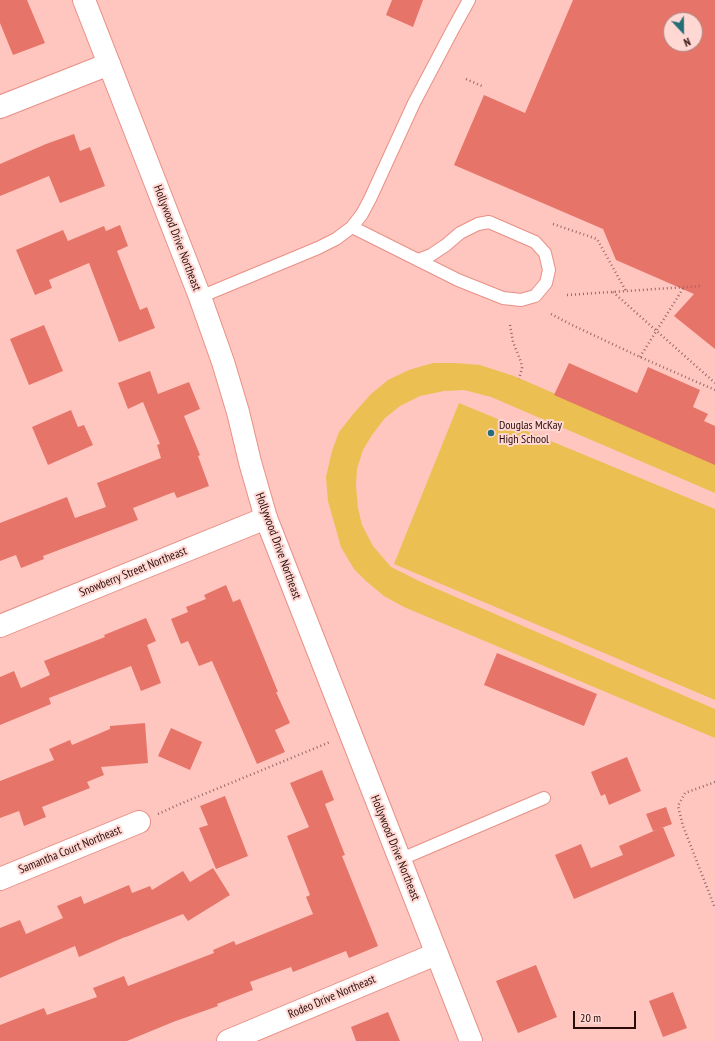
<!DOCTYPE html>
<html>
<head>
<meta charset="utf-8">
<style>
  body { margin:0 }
  #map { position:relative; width:715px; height:1041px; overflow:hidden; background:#fec6bf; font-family:"PT Sans Narrow",sans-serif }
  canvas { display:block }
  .north { position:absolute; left:663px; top:12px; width:40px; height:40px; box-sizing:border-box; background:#ffd8d3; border:1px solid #aa8682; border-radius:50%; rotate:158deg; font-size:11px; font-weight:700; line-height:16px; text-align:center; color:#2b0b09 }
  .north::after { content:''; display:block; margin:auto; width:14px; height:18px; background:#236d76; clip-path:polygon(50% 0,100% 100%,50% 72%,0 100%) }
  .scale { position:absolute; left:573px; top:1011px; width:63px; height:18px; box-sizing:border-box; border:2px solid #2b0b09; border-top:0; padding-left:5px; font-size:12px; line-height:14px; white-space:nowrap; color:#2b0b09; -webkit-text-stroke:3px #ffd8d3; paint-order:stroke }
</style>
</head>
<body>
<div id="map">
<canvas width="715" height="1041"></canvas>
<div class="north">N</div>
<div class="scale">20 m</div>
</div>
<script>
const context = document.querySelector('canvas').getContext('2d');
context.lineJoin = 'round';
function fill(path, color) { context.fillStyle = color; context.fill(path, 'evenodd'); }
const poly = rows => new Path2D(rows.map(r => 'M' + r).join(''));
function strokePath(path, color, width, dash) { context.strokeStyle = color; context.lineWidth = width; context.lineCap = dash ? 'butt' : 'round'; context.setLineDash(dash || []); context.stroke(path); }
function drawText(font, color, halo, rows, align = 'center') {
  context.font = font + ' "PT Sans Narrow",sans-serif'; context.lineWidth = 4; context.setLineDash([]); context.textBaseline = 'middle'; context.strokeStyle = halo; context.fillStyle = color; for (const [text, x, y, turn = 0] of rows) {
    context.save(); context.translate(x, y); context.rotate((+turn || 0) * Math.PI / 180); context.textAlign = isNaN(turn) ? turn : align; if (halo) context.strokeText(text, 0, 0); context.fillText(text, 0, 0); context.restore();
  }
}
fill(poly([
  [433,363,455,363,480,365,514,376,715,463,715,493,491,397,464,390,444,391,420,396,400,406,385,418,372,435,363,450,357,469,356,486,358,508,362,525,373,546,391,567,421,582,715,709,715,738,404,607,384,596,366,581,354,569,341,547,328,501,326,477,332,451,339,432,354,413,371,394,388,380,409,370],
  [459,403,715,509,715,700,394,564]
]), '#ebbf51');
fill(poly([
  [0,0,27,0,45,43,13,55,0,23],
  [392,0,423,0,413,27,386,15],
  [573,0,715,0,715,349,674,316,694,294,616,260,603,229,454,165,484,95,525,113],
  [671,20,695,20,695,44,671,44],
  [74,134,80,151,90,147,105,186,60,203,49,176,0,196,0,164,46,144],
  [120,225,128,246,117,251,140,310,147,307,155,328,119,342,89,263,49,280,52,288,35,295,16,250,63,230,68,241,104,226,106,231],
  [44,325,63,371,29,385,10,339],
  [569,363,637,393,648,367,700,390,693,407,708,414,704,421,715,426,715,465,554,395],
  [150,371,158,394,189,382,200,409,184,416,200,455,198,456,209,486,177,498,174,492,133,508,138,520,43,556,44,559,21,568,16,555,0,561,0,523,67,497,75,518,106,507,97,483,161,458,157,445,160,444,143,402,128,409,118,383],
  [71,410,78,427,84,425,93,445,48,465,32,427],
  [226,585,233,602,240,599,278,692,276,692,290,723,275,730,285,752,257,764,212,661,199,666,188,641,181,644,171,619,188,612,186,607,206,599,204,595],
  [146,618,156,641,147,645,161,683,141,691,131,666,49,698,51,704,0,725,0,677,14,671,21,688,50,675,44,661,105,637,104,635],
  [497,653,597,694,584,726,484,685],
  [145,723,148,763,101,767,104,775,87,782,90,788,42,807,46,817,24,826,19,811,0,818,0,781,54,760,49,749,70,740,72,745,110,729,110,726],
  [171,728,202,742,190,770,158,756],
  [627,757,641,791,609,805,605,794,601,796,591,772],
  [322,770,334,800,325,804,345,855,342,856,378,946,349,958,346,951,293,972,291,967,250,982,253,990,217,1004,218,1006,173,1022,127,1041,0,1041,0,1025,44,1008,47,1015,97,997,93,988,124,976,128,986,214,953,213,950,234,941,236,945,313,914,306,897,310,895,287,836,309,827,290,783],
  [225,796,248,856,216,869,199,828,208,825,200,806],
  [666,807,672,824,653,831,646,814],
  [663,827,675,856,574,899,555,855,581,844,591,868,623,855,619,846],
  [213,868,230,895,188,921,183,914,126,937,125,937,79,957,75,946,0,978,0,928,20,920,26,934,63,918,57,906,81,896,84,904,129,885,132,893,150,886,152,890,183,871,190,882],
  [536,965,557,1017,518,1033,496,981],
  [673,992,687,1028,663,1037,649,1001],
  [388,1012,400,1041,356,1041,351,1027]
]), '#e67469');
const service = poly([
  [352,227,458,280,503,298,521,300,535,296,546,283,549,270,545,253,535,242,489,222,478,224,460,233,446,245,431,255,418,260],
  [200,297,318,248,336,239,352,227,362,214,370,199,414,103,453,29,469,0],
  [399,860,544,798]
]);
const minor = poly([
  [0,107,109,64],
  [0,626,266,518],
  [0,879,139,822],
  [228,1041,436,954]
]);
const tertiary = poly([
  [84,0,200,297,223,362,238,412,250,462,266,518,471,1041]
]);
strokePath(service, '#e89086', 14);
strokePath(minor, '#e89086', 24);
strokePath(tertiary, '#e89086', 24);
strokePath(poly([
  [466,79,484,87],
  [553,224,597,239,626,291],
  [613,292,715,383],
  [567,295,701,286],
  [551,314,572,325,640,357,715,390],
  [510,325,513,342,521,362,522,368,519,379],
  [640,357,684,287],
  [715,782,685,793,678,806,683,826,715,908],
  [158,814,180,804,330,742]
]), '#956965', 2.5, [1, 3]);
strokePath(service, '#fff', 12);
strokePath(minor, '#fff', 22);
strokePath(tertiary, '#fff', 22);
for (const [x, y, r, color] of [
  [491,433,4,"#236d76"]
]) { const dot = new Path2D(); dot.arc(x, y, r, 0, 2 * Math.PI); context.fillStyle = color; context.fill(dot); strokePath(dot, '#ffd8d3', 1.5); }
drawText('12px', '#2b0b09', '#ffd8d3', [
  ["Hollywood Drive Northeast",177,238,69],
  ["Hollywood Drive Northeast",278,546,70],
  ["Snowberry Street Northeast",133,572,-22],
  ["Hollywood Drive Northeast",395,848,68],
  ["Samantha Court Northeast",70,850,-22],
  ["Rodeo Drive Northeast",332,997,-23]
]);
drawText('12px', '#2b0b09', '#ffd8d3', [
  ["Douglas McKay",499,426],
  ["High School",499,440]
], 'left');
</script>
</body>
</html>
